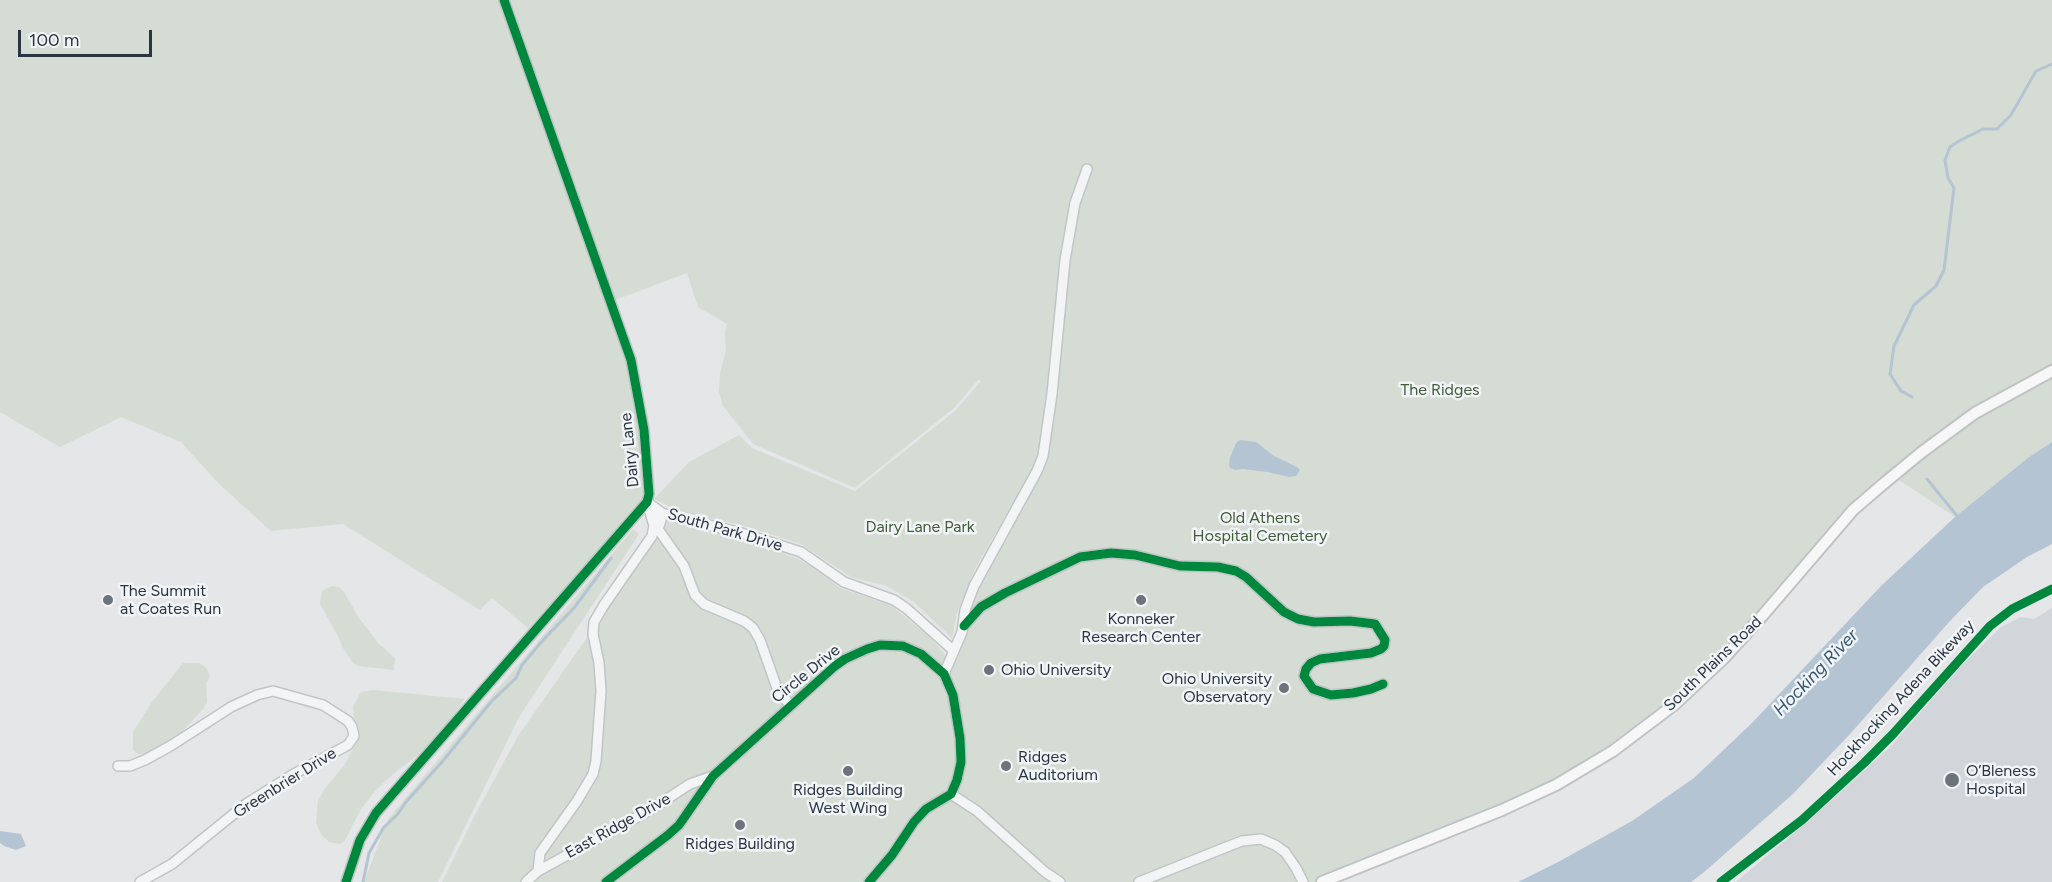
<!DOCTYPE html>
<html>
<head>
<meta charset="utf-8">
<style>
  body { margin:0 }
  #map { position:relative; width:2052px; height:882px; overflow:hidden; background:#e4e6e8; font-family:Figtree,sans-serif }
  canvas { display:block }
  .scale { position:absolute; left:18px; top:30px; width:134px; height:27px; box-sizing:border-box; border:3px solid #2b3541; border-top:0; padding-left:8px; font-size:18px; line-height:21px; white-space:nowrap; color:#2b3541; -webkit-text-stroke:4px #f2f5f7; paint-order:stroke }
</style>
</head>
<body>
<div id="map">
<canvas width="2052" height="882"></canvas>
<div class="scale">100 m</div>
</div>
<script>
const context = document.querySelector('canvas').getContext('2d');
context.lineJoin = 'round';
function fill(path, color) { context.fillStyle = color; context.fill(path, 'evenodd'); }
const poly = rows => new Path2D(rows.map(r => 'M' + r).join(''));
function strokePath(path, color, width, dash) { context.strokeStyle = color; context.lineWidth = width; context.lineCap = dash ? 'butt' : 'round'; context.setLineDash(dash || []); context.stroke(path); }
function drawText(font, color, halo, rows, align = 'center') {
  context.font = font + ' Figtree,sans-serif'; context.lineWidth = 5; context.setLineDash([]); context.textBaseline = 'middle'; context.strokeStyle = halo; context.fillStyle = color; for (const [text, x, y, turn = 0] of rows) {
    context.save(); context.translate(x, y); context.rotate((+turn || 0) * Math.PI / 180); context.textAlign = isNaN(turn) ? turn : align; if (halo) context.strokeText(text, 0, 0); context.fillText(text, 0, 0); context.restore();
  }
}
fill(poly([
  [2052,608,2052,882,1736,882,1815,815,1891,746,1963,664,2001,627,2021,617,2034,619]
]), '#d2d6db');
fill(poly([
  [0,0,2052,0,2052,442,2029,457,1955,517,1893,476,1882,485,1675,704,1556,785,1322,882,442,882,476,813,518,736,668,522,736,536,798,559,818,570,840,588,892,606,933,640,946,656,960,639,965,609,1037,471,1042,434,1035,464,975,569,957,613,952,638,914,602,887,586,851,577,801,544,741,525,686,514,654,499,689,462,739,435,752,448,855,491,956,410,981,381,978,380,954,408,855,488,753,444,723,406,719,392,720,373,726,351,725,332,727,324,698,307,687,273,610,302,637,386,646,502,528,628,492,598,480,610,343,524,271,531,218,483,181,442,121,417,60,447,0,412],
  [633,529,639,534,519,717,438,882,364,882,388,819],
  [333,586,339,587,344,592,359,618,378,643,395,658,394,670,358,666,353,663,343,648,338,636,320,604,322,591,327,588],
  [183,663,199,663,204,666,208,671,210,677,206,683,207,702,204,708,173,741,144,754,138,754,133,750,133,732,152,702],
  [373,690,465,699,431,745,393,774,376,790,361,809,344,842,340,844,329,842,321,834,316,823,318,801,324,790,345,764,358,740,355,729,353,706,361,692]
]), '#d5dcd4');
fill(poly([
  [1240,440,1256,442,1274,456,1297,467,1300,470,1296,476,1289,477,1267,472,1243,469,1235,470,1230,468,1229,465,1230,458,1236,443],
  [2052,442,2052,544,2027,557,1983,587,1950,621,1850,734,1793,794,1703,873,1691,882,1518,882,1560,861,1632,821,1694,778,1752,723,1881,586,1955,517,2029,457],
  [0,831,21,834,26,846,16,850,4,846,0,843]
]), '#b4c4d2');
strokePath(poly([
  [1912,397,1901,391,1890,374,1894,346,1914,305,1936,286,1944,270,1954,188,1948,178,1945,160,1950,147,1959,141,1983,129,1997,129,2011,115,2036,71,2052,64],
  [1927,479,1958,517],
  [363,882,369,853,384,827,397,815,406,802,442,762,491,702,516,678,522,665,544,639,574,608,611,558]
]), '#b4c4d2', 3);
const minor = poly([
  [647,502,662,513,674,517,738,532,801,552,844,582,894,600,906,608,954,651],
  [654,511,661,520,658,529,684,566,695,595,704,604,744,621,753,628,760,640,778,691,790,705],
  [964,626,981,607,1005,593,1080,557,1111,553,1135,555,1180,566,1218,567,1236,571,1246,577,1284,612,1298,619,1314,622,1350,621,1375,624,1385,640,1384,646,1381,649,1371,653,1320,659,1311,663,1306,669,1304,676,1313,689,1331,695,1353,693,1371,689,1383,684],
  [944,674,962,632,965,610,974,586,1037,471,1043,456,1052,394,1065,260,1075,203,1087,169],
  [118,766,130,766,145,760,172,745,231,707,257,695,273,691,323,705,348,721,352,727,354,736,348,745,292,775,246,804,172,864,140,882],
  [951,794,977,811,1045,872,1060,882],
  [538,871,540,853,577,801,593,774,596,761,601,691,599,663,593,634,594,622,604,605,652,536,654,526,647,502],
  [346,882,360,840,376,813,647,502,649,494,644,430,631,360,504,0],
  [526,882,538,871,650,810,690,784,713,776],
  [606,882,668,835,679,825,713,776,835,666,845,659,867,649,880,645,903,646,921,654,944,674,953,695,960,738,961,762,957,780,951,794,926,809,914,822,892,855,869,882],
  [1139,882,1229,846,1242,841,1261,839,1275,845,1285,852,1296,868,1303,882]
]);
const major = poly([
  [1322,882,1502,810,1556,785,1613,751,1675,704,1724,658,1763,615,1853,510,1882,485,1922,452,1975,413,2052,371]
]);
strokePath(minor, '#c2c4c6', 12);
strokePath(major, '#c0c3c6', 14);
strokePath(minor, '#f3f4f5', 9);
strokePath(major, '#f7f7f7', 10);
strokePath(poly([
  [964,626,981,607,1005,593,1080,557,1111,553,1135,555,1180,566,1218,567,1236,571,1246,577,1284,612,1298,619,1314,622,1350,621,1375,624,1385,640,1384,646,1381,649,1371,653,1320,659,1311,663,1306,669,1304,676,1313,689,1331,695,1353,693,1371,689,1383,684],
  [346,882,360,840,376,813,647,502,649,494,644,430,631,360,504,0],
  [606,882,668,835,679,825,713,776,835,666,845,659,867,649,880,645,903,646,921,654,944,674,953,695,960,738,961,762,957,780,951,794,926,809,914,822,892,855,869,882],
  [1721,882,1802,820,1864,763,1893,734,1990,626,2012,609,2052,589]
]), '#00873e', 9);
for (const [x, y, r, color] of [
  [108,600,6,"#6c737b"],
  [1141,600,6,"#6c737b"],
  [989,670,6,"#6c737b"],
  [1284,688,6,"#6c737b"],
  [1006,766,6,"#6c737b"],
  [848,771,6,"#6c737b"],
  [1952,780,8,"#6c737b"],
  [740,825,6,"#6c737b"]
]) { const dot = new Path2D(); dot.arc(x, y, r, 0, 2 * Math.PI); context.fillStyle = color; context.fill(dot); strokePath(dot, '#f2f5f7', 2); }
drawText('16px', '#435c39', '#f2f5f7', [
  ["The Ridges",1440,390],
  ["Old Athens",1260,518],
  ["Hospital Cemetery",1260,536],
  ["Dairy Lane Park",920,527]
]);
drawText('16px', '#2b3541', '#f2f5f7', [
  ["Dairy Lane",630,450,-96],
  ["South Park Drive",725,530,16],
  ["South Plains Road",1713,664,-44],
  ["Circle Drive",806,674,-39],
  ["Hockhocking Adena Bikeway",1901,698,-47],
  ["Greenbrier Drive",285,783,-32],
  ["East Ridge Drive",618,826,-29]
]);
drawText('16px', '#2b3541', '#f2f5f7', [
  ["The Summit",120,591],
  ["at Coates Run",120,609],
  ["Konneker",1141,619,"center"],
  ["Research Center",1141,637,"center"],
  ["Ohio University",1001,670],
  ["Ohio University",1272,679,"right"],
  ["Observatory",1272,697,"right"],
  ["Ridges",1018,757],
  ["Auditorium",1018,775],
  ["O’Bleness",1966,771],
  ["Hospital",1966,789],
  ["Ridges Building",848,790,"center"],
  ["West Wing",848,808,"center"],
  ["Ridges Building",740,844,"center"]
], 'left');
drawText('italic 18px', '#375773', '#f2f5f7', [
  ["Hocking River",1816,673,-46]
]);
</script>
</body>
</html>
